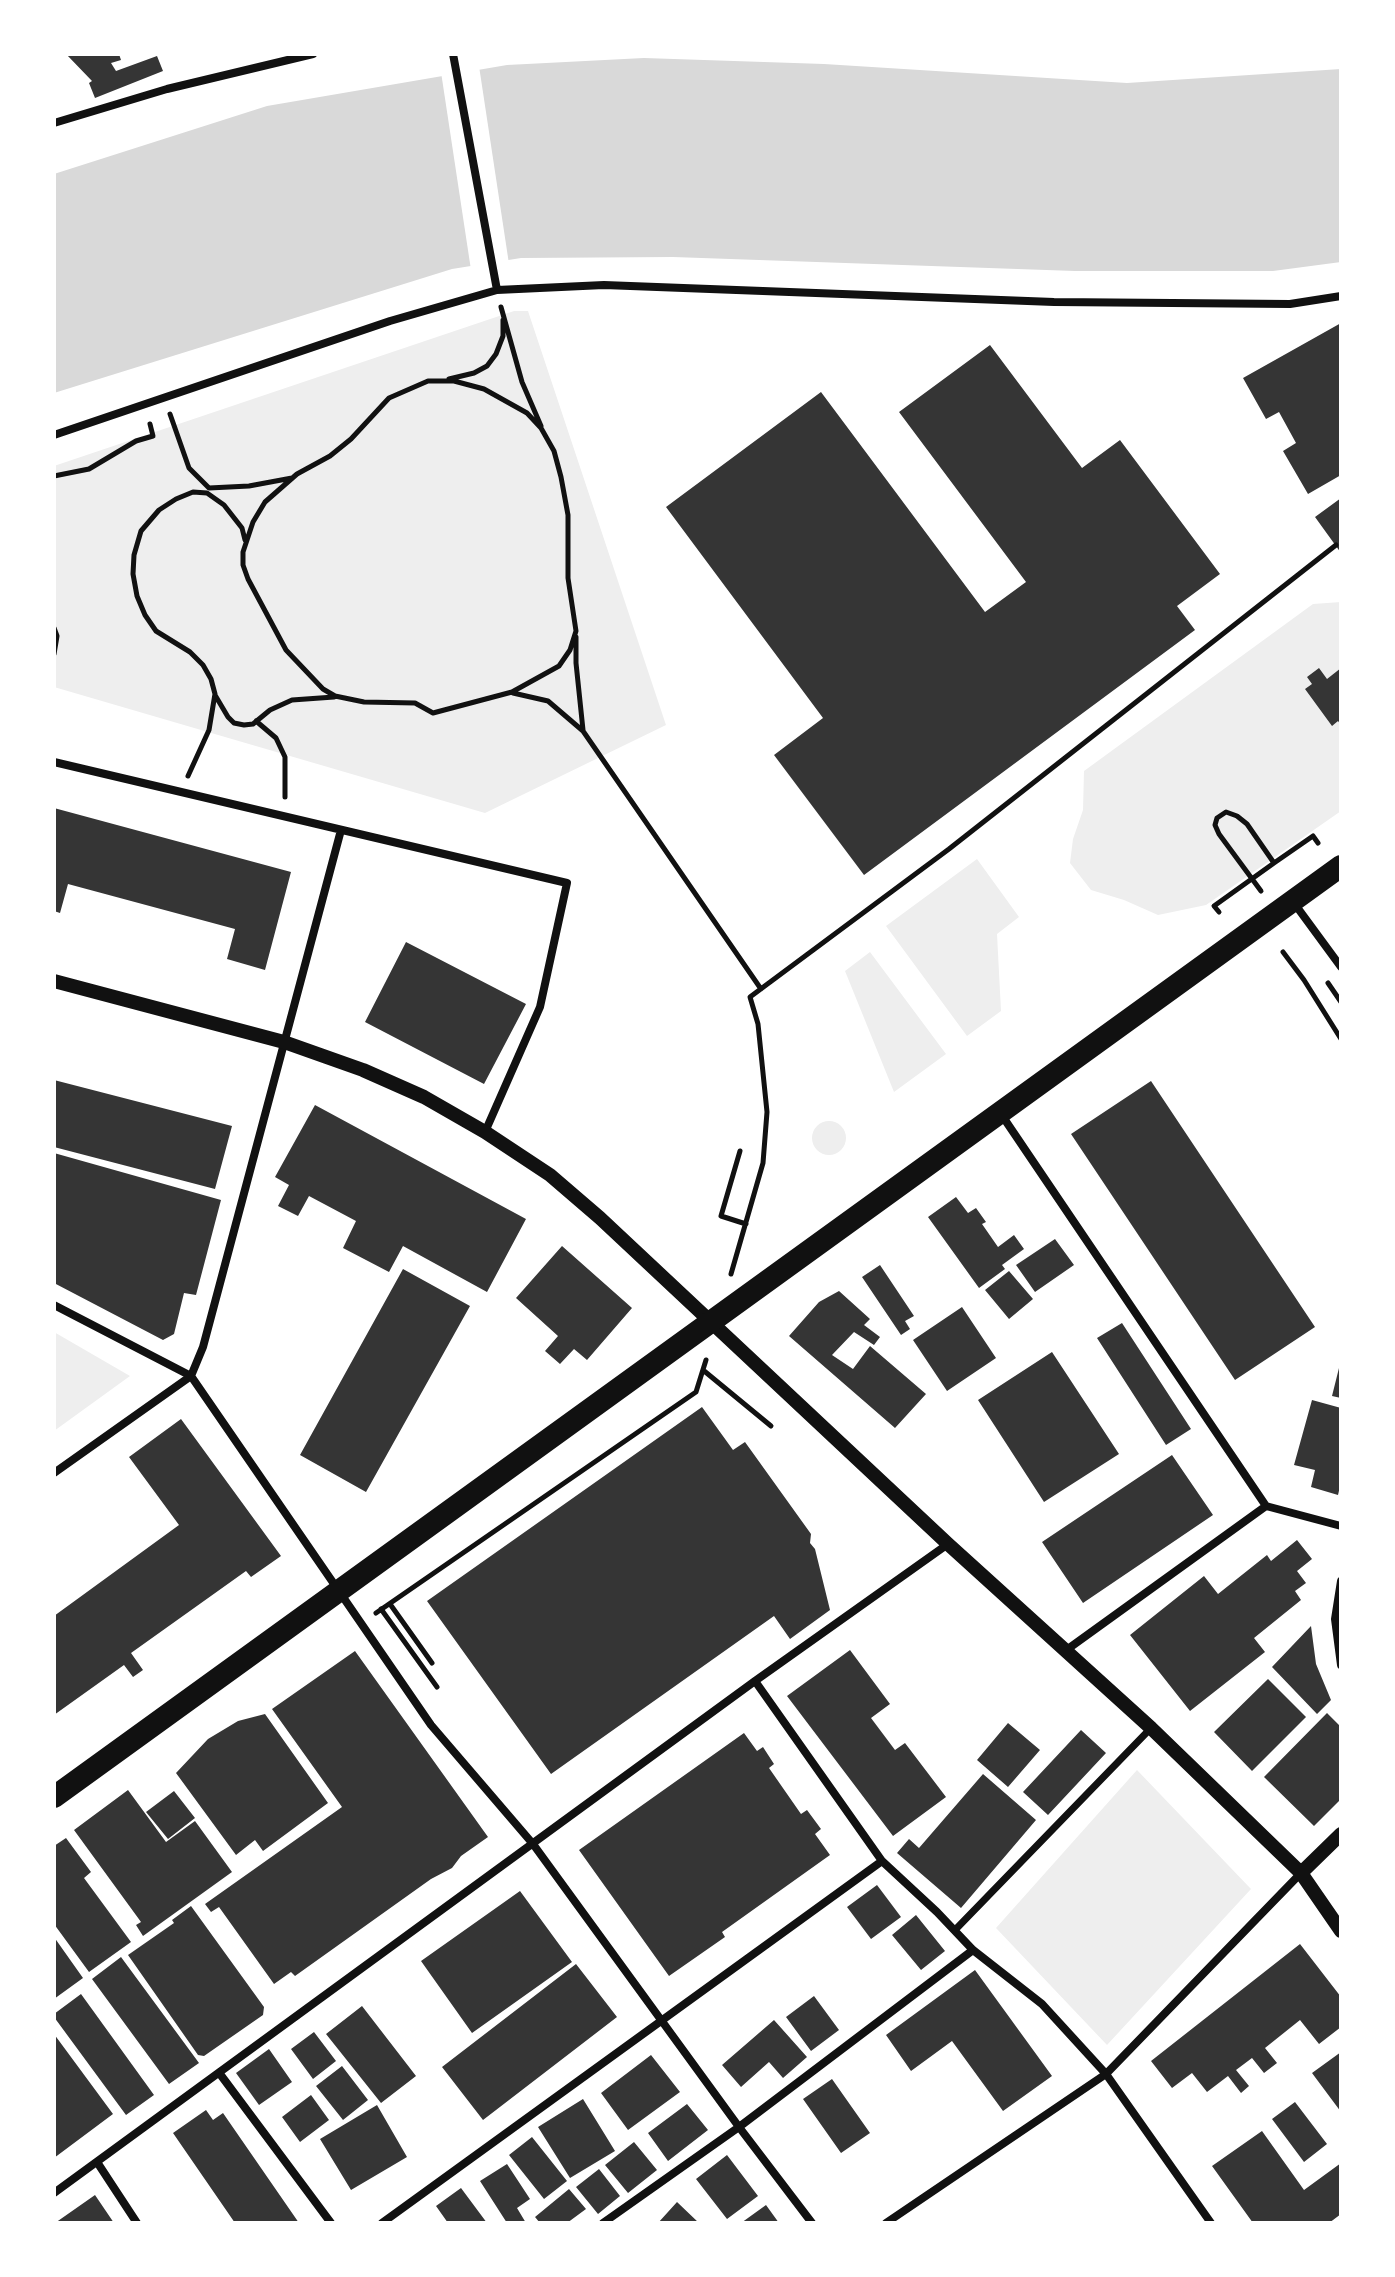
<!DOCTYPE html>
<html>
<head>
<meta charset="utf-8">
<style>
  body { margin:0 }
  #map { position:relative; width:1395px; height:2277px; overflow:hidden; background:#fff; font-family:Lora,serif }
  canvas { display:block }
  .frame { position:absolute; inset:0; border:56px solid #fff; pointer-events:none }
</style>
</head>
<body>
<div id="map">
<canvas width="1395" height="2277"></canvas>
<div class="frame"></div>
</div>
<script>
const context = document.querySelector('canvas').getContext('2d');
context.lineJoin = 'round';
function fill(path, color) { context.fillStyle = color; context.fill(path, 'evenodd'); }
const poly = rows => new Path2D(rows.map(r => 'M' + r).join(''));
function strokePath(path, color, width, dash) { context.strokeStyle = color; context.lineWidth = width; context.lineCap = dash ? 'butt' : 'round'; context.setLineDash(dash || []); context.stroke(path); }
fill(poly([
  [514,311,528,311,666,725,485,813,54,687,54,466],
  [1341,602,1341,811,1206,905,1158,915,1124,900,1091,890,1070,863,1073,839,1083,810,1084,771,1313,604],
  [977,859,1019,917,997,934,1001,1011,967,1036,886,926],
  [870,952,946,1054,894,1092,845,971],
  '812 1138a17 17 0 1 1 34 0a17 17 0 1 1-34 0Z',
  [54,1332,130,1376,54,1431],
  [1137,1770,1251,1889,1107,2045,996,1928]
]), '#eee');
fill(poly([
  [644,58,824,64,1127,83,1341,69,1341,262,1273,271,1075,271,673,257,521,258,452,269,54,393,54,174,267,106,507,65]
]), '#d9d9d9');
fill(poly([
  [479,66,509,264,471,270,441,72]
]), '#fff');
fill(poly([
  [66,54,119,54,121,60,111,63,116,71,157,56,163,71,95,98,89,83,92,81],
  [1341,323,1341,475,1308,494,1283,451,1296,443,1279,412,1266,419,1243,378],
  [990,345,1082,468,1120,440,1220,574,1177,606,1195,630,864,875,774,755,823,718,666,507,821,392,985,612,1026,582,899,412],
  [1341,498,1341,553,1315,517],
  [1319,668,1327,679,1341,668,1341,725,1338,721,1332,726,1305,689,1312,684,1307,677],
  [54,808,291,872,265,970,227,959,235,929,68,884,60,913,54,911],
  [406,942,526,1004,484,1084,365,1022],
  [54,1080,232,1126,215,1189,54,1147],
  [1151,1081,1315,1327,1235,1380,1071,1134],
  [315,1105,526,1219,487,1292,403,1246,389,1272,343,1248,356,1221,309,1196,298,1216,278,1206,289,1185,275,1177],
  [54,1153,221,1200,196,1295,184,1293,174,1334,163,1340,54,1283],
  [956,1197,968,1213,976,1208,986,1222,982,1224,998,1247,1014,1235,1024,1249,1002,1265,1005,1269,979,1288,928,1217],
  [1055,1239,1074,1265,1035,1292,1016,1265],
  [562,1246,632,1308,587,1360,574,1349,560,1364,545,1351,558,1336,516,1298],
  [880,1265,914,1316,905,1321,910,1329,901,1335,862,1277],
  [403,1269,470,1306,366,1492,300,1455],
  [1009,1271,1033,1299,1009,1319,985,1290],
  [839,1291,870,1319,864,1325,880,1337,874,1345,854,1332,832,1355,853,1369,870,1346,926,1394,895,1428,789,1336,819,1302],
  [962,1307,996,1358,947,1391,913,1340],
  [1122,1323,1191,1429,1166,1445,1097,1338],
  [1052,1352,1119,1454,1044,1502,978,1400],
  [1340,1364,1341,1364,1341,1398,1332,1396],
  [1312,1400,1341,1408,1341,1482,1338,1495,1311,1487,1315,1470,1294,1465],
  [702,1407,733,1450,745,1442,811,1534,810,1543,815,1549,830,1610,790,1639,774,1616,551,1774,427,1601],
  [181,1419,281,1556,251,1577,246,1571,131,1653,143,1670,133,1677,124,1665,54,1715,54,1616,179,1525,129,1457],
  [1172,1455,1213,1515,1083,1603,1042,1542],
  [1297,1540,1312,1559,1297,1571,1306,1583,1295,1591,1301,1600,1254,1638,1265,1652,1190,1711,1130,1635,1204,1576,1218,1594,1267,1555,1271,1561],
  [1311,1626,1316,1664,1331,1700,1317,1714,1272,1667],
  [850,1650,890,1704,871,1718,895,1750,905,1743,946,1797,893,1836,787,1696],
  [355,1651,488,1837,461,1856,452,1868,431,1879,295,1976,291,1972,274,1984,219,1907,211,1912,205,1904,342,1807,272,1709],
  [1268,1679,1306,1717,1252,1771,1214,1732],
  [1327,1713,1341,1727,1341,1799,1314,1826,1264,1777],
  [265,1714,328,1803,263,1851,255,1840,236,1855,176,1773,208,1739,238,1721],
  [1008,1723,1040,1750,1008,1787,977,1760],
  [1081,1730,1106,1753,1048,1815,1023,1792],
  [744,1733,757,1751,763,1747,774,1764,769,1768,801,1814,807,1810,821,1829,815,1834,830,1855,722,1932,725,1937,669,1976,579,1850],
  [983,1774,1036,1820,961,1908,897,1853,909,1839,919,1848],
  [128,1790,166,1842,195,1821,232,1872,143,1936,136,1925,141,1922,74,1830],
  [174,1791,195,1818,168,1839,146,1812],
  [66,1838,91,1872,84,1878,131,1942,89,1972,54,1924,54,1846],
  [877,1885,901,1917,871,1939,847,1907],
  [520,1891,572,1962,472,2033,421,1961],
  [191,1906,264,2007,263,2015,204,2056,198,2055,128,1955,174,1923,172,1920],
  [916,1915,945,1951,921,1970,892,1935],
  [54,1937,83,1978,54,1999],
  [1300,1944,1341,1997,1341,2027,1319,2044,1300,2020,1265,2048,1277,2063,1264,2073,1252,2058,1236,2070,1249,2086,1241,2093,1228,2076,1207,2092,1192,2073,1172,2088,1151,2061],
  [121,1957,199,2063,169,2084,92,1979],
  [576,1964,617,2017,483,2120,442,2067],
  [975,1970,1052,2076,1003,2111,952,2041,911,2071,886,2035],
  [81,1994,154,2095,126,2115,54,2017,54,2014],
  [814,1996,839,2030,811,2051,786,2017],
  [362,2006,416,2076,381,2103,326,2034],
  [774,2020,807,2057,783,2078,769,2062,741,2087,722,2065],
  [314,2032,336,2061,313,2079,291,2049],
  [54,2034,113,2114,54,2158],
  [269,2049,292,2082,259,2105,236,2073],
  [1341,2052,1341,2112,1312,2073],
  [651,2055,680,2092,628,2130,601,2093],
  [342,2066,368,2100,343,2120,316,2086],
  [832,2079,870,2133,841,2153,803,2099],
  [311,2095,329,2120,300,2142,282,2117],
  [583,2099,615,2151,570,2178,538,2127],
  [1295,2102,1327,2144,1304,2162,1272,2119],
  [687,2104,708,2130,668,2161,648,2133],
  [377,2105,407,2157,351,2190,320,2139],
  [206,2110,213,2120,223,2113,299,2223,235,2223,173,2133],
  [1262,2131,1304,2190,1341,2163,1341,2214,1329,2223,1253,2223,1212,2166],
  [532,2137,567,2181,544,2199,509,2155],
  [634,2142,657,2170,628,2193,605,2165],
  [727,2155,758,2196,727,2219,696,2179],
  [507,2164,530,2199,517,2208,526,2223,507,2223,480,2181],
  [599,2169,620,2196,598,2214,576,2187],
  [461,2188,487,2223,448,2223,436,2206],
  [569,2189,586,2209,567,2223,540,2223,535,2217],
  [95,2195,114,2223,55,2223],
  [677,2202,699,2223,658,2223],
  [766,2205,779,2223,741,2223]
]), '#353535');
strokePath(poly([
  [501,307,522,382,541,426],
  [449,379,474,373,487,366,496,354,503,336,503,320],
  [428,381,454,381,484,389,527,413,541,428,554,451,561,477,568,515,568,578,576,631,570,650,559,666,512,692,433,713,415,703,364,702,335,696,323,689,286,650,248,579,243,565,243,552,253,522,265,502,297,474,330,456,351,439,389,398,428,381],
  [170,414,189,468,209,488,249,486,292,478],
  [54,476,89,469,136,441,153,436,150,424],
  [54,628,57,636,54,654],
  [576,637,576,663,583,730],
  [513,693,548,701,583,731,761,989],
  [215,695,228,717,234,723,244,725,253,724,270,710,292,700,334,697],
  [256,721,276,738,285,757,285,797],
  [188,776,209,730,215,694,211,679,203,665,190,652,156,631,145,615,137,596,133,574,134,555,141,531,159,510,176,499,193,492,207,493,224,505,242,528,245,540],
  [1261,891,1219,834,1215,825,1217,818,1226,812,1237,816,1247,824,1274,863,1313,836,1318,843],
  [1219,912,1214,906,1274,863],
  [1283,952,1304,980,1341,1039],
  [1328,983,1341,1002],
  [740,1151,721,1216,746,1224],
  [731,1274,763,1163,767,1112,758,1024,750,997,949,849,1336,545],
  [703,1370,771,1426],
  [390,1604,432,1663],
  [381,1609,437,1687],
  [376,1613,696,1392,706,1360]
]), '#111', 5);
strokePath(poly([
  [955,1930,1151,1728]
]), '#111', 7);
strokePath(poly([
  [453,54,497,290],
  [54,123,167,89,313,54],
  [54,435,390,321,497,290,604,285,1054,302,1290,304,1341,296],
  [54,762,567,883,540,1007,485,1132],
  [1294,903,1341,967],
  [1001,1114,1266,1506,1341,1526],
  [54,1305,191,1376,431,1725,533,1844,739,2127,812,2223],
  [54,1473,191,1376,203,1347,341,830],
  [1341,1581,1335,1619,1341,1665],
  [1065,1651,1266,1506],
  [755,1681,882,1861,937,1912,973,1950,1042,2004,1106,2074,1211,2223],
  [220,2074,331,2223],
  [97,2162,137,2223],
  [54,2193,755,1681,948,1544],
  [382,2223,882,1861],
  [603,2223,739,2127,973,1950],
  [886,2223,1106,2074,1301,1873]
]), '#111', 8);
strokePath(poly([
  [54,981,284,1042,363,1070,424,1097,485,1132,550,1175,600,1218,948,1544,1151,1728,1301,1873,1341,1931],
  [1301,1873,1341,1834]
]), '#111', 14);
strokePath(poly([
  [54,1797,1341,866]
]), '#111', 22);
</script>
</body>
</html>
